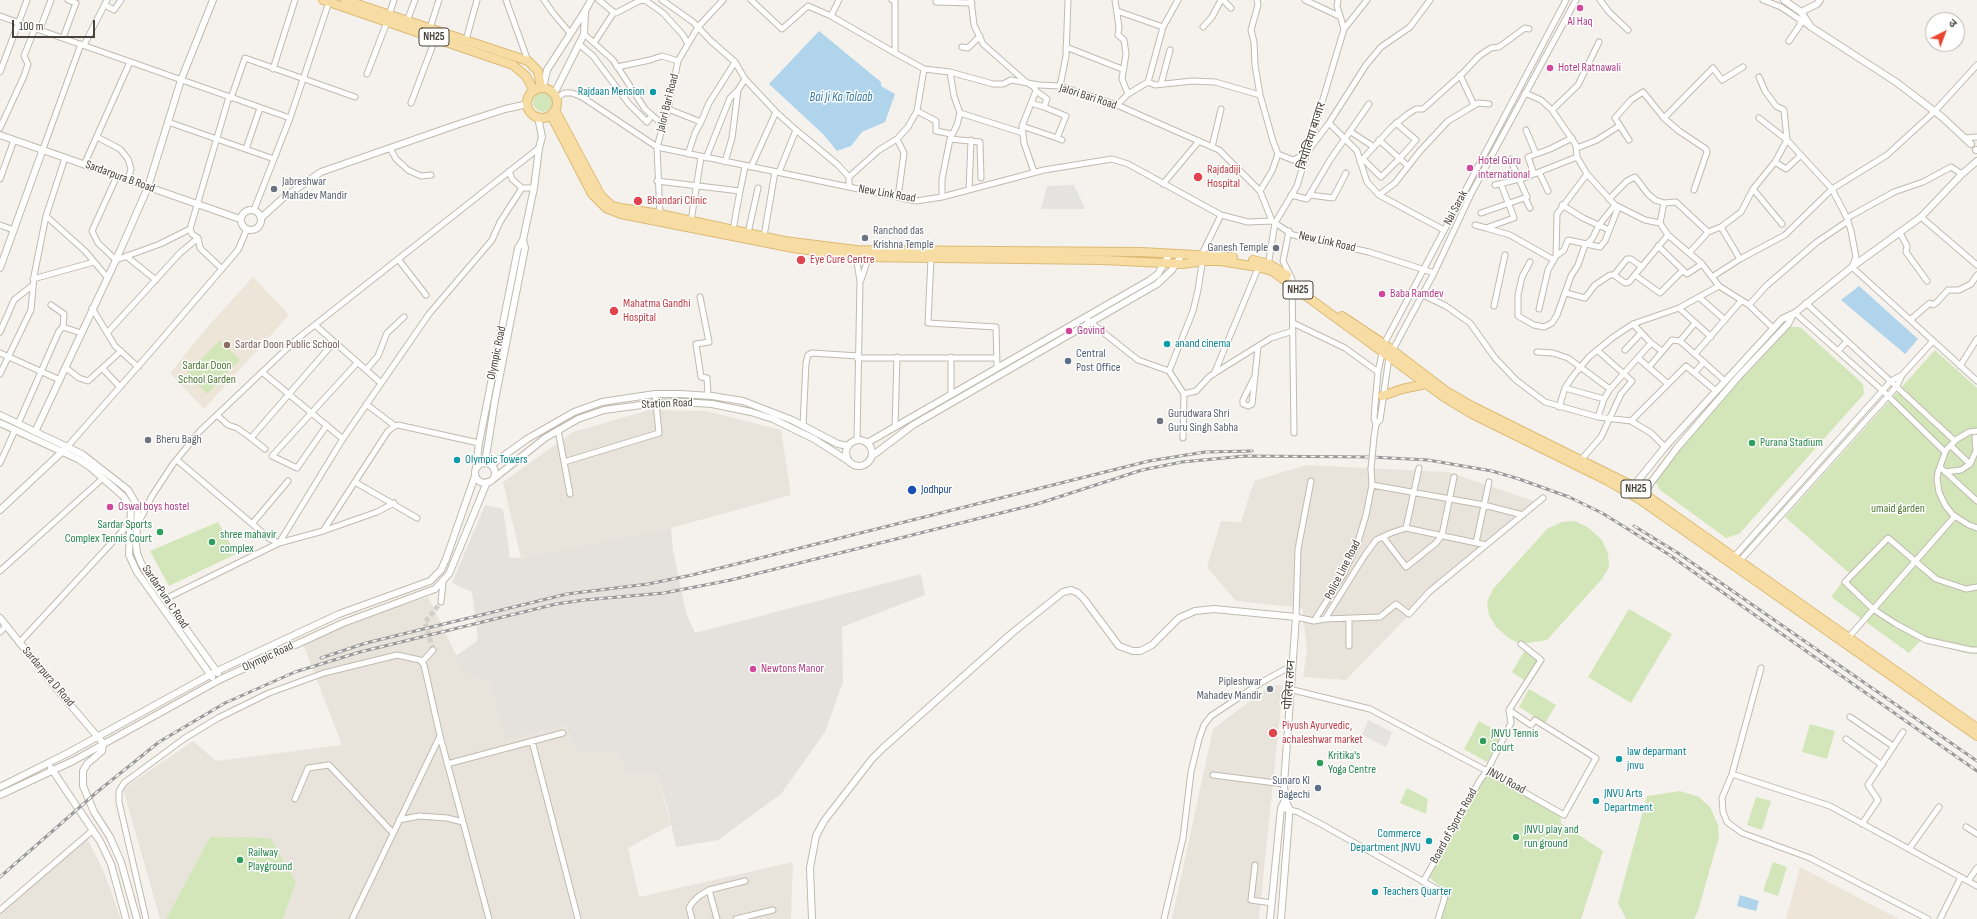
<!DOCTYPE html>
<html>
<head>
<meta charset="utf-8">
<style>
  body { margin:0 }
  #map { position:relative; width:1977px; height:919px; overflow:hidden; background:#f5f2ed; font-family:"Sofia Sans Condensed","Noto Sans Devanagari",sans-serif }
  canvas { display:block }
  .north { position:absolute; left:1925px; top:12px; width:40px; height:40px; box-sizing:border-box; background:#fff; border:1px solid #b6b4b0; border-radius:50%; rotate:42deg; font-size:11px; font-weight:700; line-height:16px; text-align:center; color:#49433a }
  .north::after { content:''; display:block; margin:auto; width:14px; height:18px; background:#ea462f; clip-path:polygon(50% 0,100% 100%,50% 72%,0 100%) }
  .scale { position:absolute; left:12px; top:20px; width:83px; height:18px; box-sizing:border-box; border:2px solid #49433a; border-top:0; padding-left:5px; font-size:12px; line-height:14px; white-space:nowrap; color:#49433a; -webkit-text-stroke:3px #fff; paint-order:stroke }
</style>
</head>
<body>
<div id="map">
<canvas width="1977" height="919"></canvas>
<div class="north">उ</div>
<div class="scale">100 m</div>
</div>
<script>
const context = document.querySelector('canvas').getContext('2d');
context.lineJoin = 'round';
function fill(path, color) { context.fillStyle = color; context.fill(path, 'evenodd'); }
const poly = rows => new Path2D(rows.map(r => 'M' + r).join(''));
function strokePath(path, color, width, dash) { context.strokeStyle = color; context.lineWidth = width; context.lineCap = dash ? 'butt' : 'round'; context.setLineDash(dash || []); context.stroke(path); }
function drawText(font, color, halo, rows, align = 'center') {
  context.font = font + ' "Sofia Sans Condensed","Noto Sans Devanagari",sans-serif'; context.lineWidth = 3; context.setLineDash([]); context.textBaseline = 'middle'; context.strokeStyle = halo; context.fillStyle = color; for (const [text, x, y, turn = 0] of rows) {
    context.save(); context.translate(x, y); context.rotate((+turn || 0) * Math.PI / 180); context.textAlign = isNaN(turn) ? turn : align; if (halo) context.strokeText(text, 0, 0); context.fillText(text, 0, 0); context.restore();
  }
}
fill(poly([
  [649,410,706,411,781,430,791,495,671,528,521,558,503,482,573,432],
  [1306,465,1448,472,1540,503,1415,609,1346,680,1303,677,1307,650,1302,608,1236,601,1207,567,1221,521,1241,522,1254,481],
  [428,597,467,677,490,682,504,740,566,725,575,752,619,752,628,776,657,772,671,825,628,848,639,897,793,862,791,919,283,919,296,882,210,837,166,919,160,919,123,789,193,741,216,761,342,745,303,644,379,612],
  [1271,685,1283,685,1259,919,1172,919,1213,729],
  [86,836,104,872,121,919,0,919,0,908]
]), '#e9e4db');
fill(poly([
  [485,505,503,509,510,558,521,558,671,528,673,550,686,613,695,633,921,574,925,595,842,627,843,682,825,732,781,794,718,840,676,847,668,810,657,772,628,776,619,752,575,752,566,725,504,740,490,682,467,677,456,656,478,640,472,592,452,583]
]), '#e5e1dd');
fill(poly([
  [253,277,289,315,204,409,170,373,209,325],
  [1800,867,1899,919,1786,919]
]), '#ede6d8');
fill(poly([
  '533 102a10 10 0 1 1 20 0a10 10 0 1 1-20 0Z',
  [1790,327,1800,327,1863,384,1864,394,1739,534,1726,538,1660,490,1654,478,1715,409,1710,404,1740,372,1745,376],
  [220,340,240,360,207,394,187,373],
  [1935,350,1977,388,1977,654,1965,653,1922,639,1909,653,1831,597,1849,573,1785,517],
  [1575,521,1589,528,1602,540,1608,553,1609,567,1602,579,1547,640,1521,644,1510,639,1496,627,1489,615,1487,602,1493,589,1547,529,1562,522],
  [218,522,236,554,169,586,150,551],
  [1629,609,1672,634,1631,703,1588,677],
  [1525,650,1539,659,1525,681,1512,672],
  [1529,689,1556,705,1545,723,1519,707],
  [1479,721,1503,734,1487,762,1464,749],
  [1810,724,1835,731,1827,759,1802,752],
  [1485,773,1560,812,1561,823,1603,851,1581,919,1441,919,1450,894,1427,876],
  [1407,788,1428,799,1426,814,1400,803],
  [1680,791,1699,797,1710,807,1718,825,1719,837,1698,911,1694,919,1626,919,1618,903,1647,796],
  [1756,797,1771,801,1762,830,1747,825],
  [210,837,270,838,296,882,283,919,166,919],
  [1773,862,1787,867,1778,896,1763,891]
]), '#d3e6b9');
fill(poly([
  [1074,185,1085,209,1041,209,1047,186],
  [1368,720,1392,732,1386,747,1362,735]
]), '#e4e3e0');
fill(poly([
  [819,31,881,82,881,86,895,94,885,122,862,132,851,146,837,151,823,134,769,84],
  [1859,286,1918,339,1905,354,1841,300],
  [1740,895,1759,901,1756,911,1737,906]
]), '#afd4ec');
strokePath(poly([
  [433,650,425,622,441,602]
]), '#d3cfc9', 5, [5, 2.5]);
const minor = poly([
  [506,0,528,61],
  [544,0,553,13,570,33],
  [599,0,612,11,616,13,639,1,645,0,663,13,683,35,688,44],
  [662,0,693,22,711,41,735,62,745,79,776,112,796,130],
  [751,0,782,29,808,6,831,16,895,53],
  [892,0,895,1,895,53,924,69,950,72,993,84,1003,84,1011,80,1039,85,1060,86,1117,105,1219,150,1260,191,1272,221],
  [971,0,974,25,983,44,1026,82,1034,87,1036,91,1047,99,1044,107,1031,103],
  [1115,0,1119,27,1118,35,1124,40,1126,54,1122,79,1128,94,1117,105],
  [1223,0,1231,8],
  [1257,0,1258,5,1251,30,1254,42,1255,65,1260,95,1273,141,1278,154,1272,171,1260,191],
  [1305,0,1339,16],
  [1600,0,1609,12,1628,30],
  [1763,0,1781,7,1811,27],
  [936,2,972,3],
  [105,5,114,10,121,0],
  [1117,11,1163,27],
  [389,15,394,0],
  [0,16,290,118],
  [831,16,839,0],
  [407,21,415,0],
  [1203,27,1212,17,1221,0],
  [430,28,439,0],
  [40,29,51,0],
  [1344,29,1367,0],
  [584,34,613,60,645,109,663,125],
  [63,38,76,3,68,0],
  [466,40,477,0],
  [1789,41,1800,25,1800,19],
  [594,43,614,12],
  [84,45,107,0],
  [580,45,593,56,629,104,647,122,652,115],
  [962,47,968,48,980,36],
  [1066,47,1122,69],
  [617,67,650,60,662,56,678,61],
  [273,69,295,0],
  [924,69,917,111,936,121,936,131,951,134],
  [0,72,27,0],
  [367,74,387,22],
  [1460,75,1474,105],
  [1759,77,1765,91,1776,106,1784,110,1787,140,1832,189,1847,218,1851,231,1856,257,1852,267,1977,381],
  [1148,82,1163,27,1178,0],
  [1161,84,1170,50],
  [1060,86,1066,56,1068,0],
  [1525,93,1541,100,1552,110,1576,145,1577,157,1587,174,1615,205,1645,220,1660,223,1668,235,1702,264,1719,286,1749,305,1773,328],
  [1128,94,1148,82,1155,85,1192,81,1215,82,1260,95],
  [231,98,245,58,355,97],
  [557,98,564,93,572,93,582,97,657,147,916,201,942,197,1044,170,1112,159,1128,164,1221,215,1248,222,1272,221,1293,235,1369,252,1434,273],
  [411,103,436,37],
  [1044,107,1066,116,1057,138,1062,140],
  [668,109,701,122],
  [1552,110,1578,85,1599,42],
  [960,113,1023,133],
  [1664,118,1713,68,1722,80,1743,67],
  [168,122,274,159],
  [1329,123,1357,151,1367,182,1379,195,1444,230],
  [1022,126,1057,138],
  [0,128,24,76,28,64,24,56,35,28],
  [1526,130,1536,154],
  [1351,132,1374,147],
  [97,137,120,149,128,159,131,169,128,180],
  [1965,138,1977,137],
  [897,139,904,153,898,197],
  [950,139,980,142,981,178],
  [1379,140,1408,166],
  [1629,140,1615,118,1631,100,1643,92,1664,118,1679,131,1706,149,1707,152,1694,190],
  [1212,147,1221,109],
  [390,148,396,159,408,170,421,176,431,175],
  [1577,148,1597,140,1619,126],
  [43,149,81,44],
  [246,149,260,108],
  [688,154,695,133,701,122,709,103,735,62],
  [1278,154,1293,160,1306,154,1329,123,1366,65,1381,47,1410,27,1430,0],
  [706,158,730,98,737,91],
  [1363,159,1381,177,1400,158,1416,140,1396,123],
  [725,162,732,138,738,90,745,79],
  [1360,162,1392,127,1408,114,1416,109,1423,109,1462,74,1479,56,1491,48,1499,47,1525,28,1529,29],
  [1775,162,1786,169,1800,156],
  [84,165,130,62],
  [751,167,776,112],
  [509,171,512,179,522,188],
  [779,172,796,130,838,165,849,177,849,187],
  [1034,172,1024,143,1022,126,1036,91],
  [1539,172,1548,191],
  [1534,174,1528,157,1550,149,1572,138],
  [117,176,92,231,98,243,116,260,160,244,190,229,229,97],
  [849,177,879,150,897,139,908,127,917,111],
  [0,179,14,140],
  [657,181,740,191,733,230],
  [1163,184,1199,141],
  [1495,185,1524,178,1577,157],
  [1753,189,1782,224],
  [969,190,971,140],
  [740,191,745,167],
  [1291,195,1307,199,1330,160,1369,104],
  [1310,195,1333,198,1346,173],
  [1379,195,1395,183,1420,151,1448,121,1478,103,1489,104],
  [942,197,942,179,950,139,957,125,960,113,954,96,950,72],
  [1525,198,1530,208],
  [1609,199,1627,181,1635,177,1648,194,1655,200,1664,203],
  [1562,205,1583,218,1609,230],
  [254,210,290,118,329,2],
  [1481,213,1527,197,1510,159],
  [46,216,85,251,107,277],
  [660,216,657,147,668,109,678,61,698,27,723,0],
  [1921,217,1977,265],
  [1847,218,1894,192,1923,182,1951,167,1962,174],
  [691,221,701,157],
  [1660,223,1664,203,1676,202,1708,232],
  [0,225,14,230],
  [1475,225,1486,228,1514,218,1501,184],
  [1486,228,1510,235,1554,260],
  [1289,231,1283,261,1292,279,1294,433],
  [748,233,758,188],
  [1900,233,1907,246,1906,252,1927,281],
  [764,236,775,172],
  [198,238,200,248,222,269],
  [1658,246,1687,274,1702,264],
  [1690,252,1708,232,1721,227,1741,212,1753,189,1775,162,1787,140,1759,118],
  [126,256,156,280],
  [856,256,860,281,857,440],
  [1201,256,1221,215],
  [1556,256,1557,214,1587,174],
  [931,258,928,323,996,327,997,366],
  [398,259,426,295],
  [1740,259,1785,235,1832,189,1887,155,1935,111,1977,65],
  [1530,262,1522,277,1518,295,1518,316,1534,325,1544,327,1552,323,1557,315,1571,276,1578,265,1585,245,1592,239,1599,225,1615,205],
  [1268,266,1275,223,1297,186,1344,29,1337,6,1338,0],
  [1614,275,1627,259,1631,259,1642,267],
  [1635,275,1660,293,1682,271],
  [1712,277,1740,259,1721,227],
  [33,279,94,262],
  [861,280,869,256],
  [1566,293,1585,298,1595,285,1610,275,1614,275,1625,283,1629,282,1668,235],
  [1423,295,1446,306,1470,323,1495,358,1516,380,1545,402,1598,417,1631,421,1651,433,1665,447],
  [700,297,709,342,696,344,701,377,707,378,708,395],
  [1700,298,1725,320],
  [1806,303,1955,441],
  [51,305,64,314,63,327],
  [1749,305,1766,286,1817,242,1848,221],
  [1494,306,1505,255],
  [92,308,115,346,138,367],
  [1679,308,1711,337],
  [1539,309,1548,270,1556,256,1564,250,1568,240,1600,247,1605,241,1618,208],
  [1795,313,1883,391,1945,452],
  [1085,318,1138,360,1169,371,1184,394,1196,391,1210,376,1271,338,1293,331],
  [1910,320,1930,303,1933,305,1937,302,1948,290,1959,290,1971,284,1977,275],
  [1293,323,1345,348,1378,372],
  [1695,323,1680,341,1725,381],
  [1633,324,1651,343,1662,351],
  [315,325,381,383],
  [0,332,14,300,33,285],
  [108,332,180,253,198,238,192,234,190,229],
  [1625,350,1641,333],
  [1839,350,1847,341],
  [1537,352,1553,353,1568,358,1610,389],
  [0,353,60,380],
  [1695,354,1741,301],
  [857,358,996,358],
  [1638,358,1668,384,1686,366,1716,391],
  [1960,366,1977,339],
  [65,367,79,378,88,381,121,351],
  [1649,367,1672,340,1680,341],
  [103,369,120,387],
  [366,370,378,356,387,333,404,317],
  [1169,371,1193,311,1198,290,1203,258],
  [262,372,343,439],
  [1694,373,1704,362],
  [0,374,31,310,34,276,46,216,65,158],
  [1214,374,1259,266],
  [1255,376,1243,400,1243,404,1248,406,1252,404,1258,347],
  [1565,388,1604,399],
  [951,395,951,357],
  [366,404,395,426],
  [1559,407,1565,388,1573,376,1589,357,1612,338,1633,324,1679,308,1719,286],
  [217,415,228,425,237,428,251,438,334,342],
  [1598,417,1604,399,1610,389,1651,343],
  [1631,421,1668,384],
  [18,424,59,331,63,327,81,333],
  [1376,424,1380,420,1389,357,1434,273,1472,192,1576,0],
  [327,425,297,468,272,456,357,363],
  [803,425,806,363,808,355,812,353,858,356],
  [895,427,897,357],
  [558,430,570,494],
  [1977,431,1969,432,1957,439,1946,450,1938,472,1937,479,1939,492,1945,505,1953,515,1969,525,1977,528],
  [1374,437,1376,424,1374,419,1375,405,1378,372,1384,344,1566,0],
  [251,438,265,449],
  [1183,438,1184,394],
  [479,443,398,425,395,426,388,431,323,531,279,543,344,437,429,314,492,240,500,222,522,188,534,188],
  [68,446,155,347,238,250,247,229],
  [1951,446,1970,464],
  [177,460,270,539,279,543],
  [1580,461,1601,437,1621,394,1632,381,1597,350],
  [564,462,659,433,655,394],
  [0,463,15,430],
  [1940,467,1977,501],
  [1945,472,1961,470,1970,464,1976,451,1975,437],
  [1311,481,1298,549,1296,617,1314,621,1325,619,1365,555,1376,540,1391,533,1406,528,1486,545],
  [355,482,417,518],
  [1372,485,1484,505,1523,515],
  [252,524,288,481],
  [1406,528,1419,468],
  [323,531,377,512,394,503],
  [1383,537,1406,567,1436,543,1442,535,1454,477],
  [1476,543,1489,482],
  [1732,559,1891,381,1902,375,1932,342],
  [1738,563,1897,386,1902,375],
  [0,571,103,478],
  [1977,587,1966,589,1936,579,1888,538,1845,582,1873,609,1896,624,1926,640,1971,650,1977,650],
  [165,599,279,543],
  [441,602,443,582],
  [1325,619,1380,617,1396,604,1409,614,1429,592,1543,498],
  [1349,619,1349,646],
  [1314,621,1343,575,1357,545,1366,515,1372,485,1371,469],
  [0,632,6,626],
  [1848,638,1955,516],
  [19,643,130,523,138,524,152,496,173,464,200,431,297,339,539,148],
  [422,662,433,650],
  [1761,668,1732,774,1722,798,1723,812,1727,822,1742,833,1810,858,1928,919],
  [1289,689,1370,709,1487,771,1564,815,1596,758,1535,720,1531,725,1509,710],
  [1850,717,1893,746],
  [1846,739,1882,765],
  [532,741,578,919],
  [447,764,563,733],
  [1732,774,1830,806,1977,886],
  [1213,775,1284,784],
  [295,799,308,768,329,765,393,833],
  [1281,808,1298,812,1321,824,1442,892,1445,897,1438,919],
  [399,820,419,816,447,818,463,822],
  [1862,824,1878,800,1868,785,1903,732],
  [1966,827,1977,834],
  [1909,849,1939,807],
  [1255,865,1251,900,1272,903],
  [1968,881,1977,868],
  [1423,882,1480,780,1487,771,1511,723,1509,710,1541,660,1521,644],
  [709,890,717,919],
  [0,910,93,830],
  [146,919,119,802,119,791,124,783,185,738,218,718,269,693,324,673,397,655,420,660,424,665,440,736,489,919],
  [352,919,440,736],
  [692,919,689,908,692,903,699,896,709,890,745,881],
  [736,919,773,910],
  [1164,919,1183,838,1191,772,1199,739,1204,725,1211,716,1262,682,1291,666],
  [1940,919,1961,877]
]);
const tertiary = poly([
  [1784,0,1801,12,1811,27,1896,82,1942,117,1971,144],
  [1801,12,1817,4,1820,0],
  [543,88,547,70,585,11,591,0],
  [554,94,584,34,585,13],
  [0,135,240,219],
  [1976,150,1977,150],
  '241 220a10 10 0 1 1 20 0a10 10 0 1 1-20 0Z',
  [261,218,283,198,321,172,456,125,505,109,528,104],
  [0,268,43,149],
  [0,415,82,454,128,490,138,507,136,544,137,553,141,563,150,579,218,673],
  [0,423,78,459,90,467,123,496,131,508,129,555,137,572,212,677],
  [35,432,116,260,148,187,181,80,213,0],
  '846 453a13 13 0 1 1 26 0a13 13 0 1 1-26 0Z',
  [867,443,1150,280,1158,274,1169,255],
  [872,456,913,425,1157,284,1172,270,1181,256],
  [485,463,495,400,525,248,523,240,534,188,539,148,542,137,538,117],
  '475 473a10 10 0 1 1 20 0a10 10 0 1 1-20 0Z',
  [491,465,527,439,574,412,602,402,655,394,680,394,712,396,743,401,792,420,838,444,848,446],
  [476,468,479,443,518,248,523,240],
  [492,480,545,438,578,419,604,410,656,403,680,402,712,404,751,412,773,419,814,439,850,462],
  [1632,488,1665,447,1782,319,1795,313,1852,267,1921,217,1962,174,1977,161],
  [1641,496,1677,448,1739,376,1788,324,1792,316],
  [0,510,65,449],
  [0,618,61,694,103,743,102,751,87,764,83,771,83,786,94,812,110,837,121,862,137,919],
  [51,768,100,841,111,864,126,919],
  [0,787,68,753,217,671,339,614,430,581,441,570,446,559,475,476],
  [0,795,73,761,221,679,343,623,435,589,449,574,487,482],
  [812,919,810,868,816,836,824,821,872,759,883,748,1012,633,1063,592,1071,590,1078,593,1084,599,1119,646,1133,651,1140,651,1152,645,1179,618,1195,611,1214,609,1296,617,1284,784,1285,800,1289,808,1289,817,1281,919],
  [1270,919,1281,808,1285,800]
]);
const primary = poly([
  [323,0,513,65,526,76,534,91],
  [345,0,528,61,538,71,541,88],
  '527 103a15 15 0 1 1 30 0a15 15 0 1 1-30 0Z',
  [555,110,601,196,612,206,621,208,660,214,784,241,856,250,1141,252,1233,257],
  [551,115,592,194,606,208,621,214,793,248,856,257,1103,260,1183,264,1203,261,1220,261,1258,267,1272,271,1444,397,1472,414,1606,480,1639,499,1977,736],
  [1253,260,1269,264,1287,275],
  [1342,316,1384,344,1446,391,1472,406,1633,486,1977,728],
  [1382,396,1402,389,1426,384]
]);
strokePath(minor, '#c0baaf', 7);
strokePath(tertiary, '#c0baaf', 8);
strokePath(primary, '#dcba74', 10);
strokePath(minor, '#fff', 5);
strokePath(tertiary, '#fff', 6);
strokePath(primary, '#f7dda4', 8);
const rail = poly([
  [1634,526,1678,553,1977,761],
  [321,658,366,643,567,594,648,584,692,575,1149,461,1205,452,1252,451],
  [0,877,97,792,159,742,225,703,295,672,360,652,556,604,584,600,664,593,731,580,1037,504,1142,470,1182,462,1245,456,1371,457,1428,460,1492,471,1519,479,1569,497,1602,513,1668,554,1977,771]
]);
strokePath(rail, '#9a9a9a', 3);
strokePath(rail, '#fff', 1.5, [4.5]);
const minorBridge = poly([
  [1371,469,1374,437]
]);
strokePath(minorBridge, '#c0baaf', 7, []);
strokePath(minorBridge, '#fff', 5);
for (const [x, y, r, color] of [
  [1580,8,4,"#d1479c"],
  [1550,68,4,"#d1479c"],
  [653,92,4,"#0f9aa8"],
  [1470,168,4,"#d1479c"],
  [1198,177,5,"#e0444e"],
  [274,189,4,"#6b7280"],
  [638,201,5,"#e0444e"],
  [865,238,4,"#6b7280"],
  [1276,248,4,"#6b7280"],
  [801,260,5,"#e0444e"],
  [1382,294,4,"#d1479c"],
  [614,311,5,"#e0444e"],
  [1069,331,4,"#d1479c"],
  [1167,344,4,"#0f9aa8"],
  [227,345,4,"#8d6e63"],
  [1068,361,4,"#5c6f8a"],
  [1160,421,4,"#6b7280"],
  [148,440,4,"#6b7280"],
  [1752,443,4,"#2e9e5b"],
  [457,460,4,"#0f9aa8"],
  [912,490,5,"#1a4fb4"],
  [110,507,4,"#d1479c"],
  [160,532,4,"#2e9e5b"],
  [212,542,4,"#2e9e5b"],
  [753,669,4,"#d1479c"],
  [1270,689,4,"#6b7280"],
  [1273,733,5,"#e0444e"],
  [1483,741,4,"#2e9e5b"],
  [1619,759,4,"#0f9aa8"],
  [1320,763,4,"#2e9e5b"],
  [1318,788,4,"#5c6f8a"],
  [1596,801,4,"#0f9aa8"],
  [1516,837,4,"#2e9e5b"],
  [1429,841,4,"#0f9aa8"],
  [240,860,4,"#2e9e5b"],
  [1375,892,4,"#0f9aa8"]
]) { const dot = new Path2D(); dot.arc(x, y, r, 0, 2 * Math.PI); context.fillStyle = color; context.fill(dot); strokePath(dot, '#fff', 1.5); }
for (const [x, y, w] of [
  [434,37,30],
  [1298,290,30],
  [1636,489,30]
]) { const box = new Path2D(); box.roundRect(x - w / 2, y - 9, w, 18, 3); context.fillStyle = '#fff'; context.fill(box); strokePath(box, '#49433a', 1); }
drawText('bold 11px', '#49433a', null, [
  ["NH25",434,37],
  ["NH25",1298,290],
  ["NH25",1636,489]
]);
drawText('12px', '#b23c85', '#fff', [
  ["Al Haq",1580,22,"center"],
  ["Hotel Ratnawali",1558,68],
  ["Hotel Guru",1478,161],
  ["international",1478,175],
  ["Baba Ramdev",1390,294],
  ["Govind",1077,331],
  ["Oswal boys hostel",118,507],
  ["Newtons Manor",761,669]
], 'left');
drawText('12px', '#0d838f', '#fff', [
  ["Rajdaan Mension",645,92,"right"],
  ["anand cinema",1175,344],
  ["Olympic Towers",465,460],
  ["law deparmant",1627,752],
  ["jnvu",1627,766],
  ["JNVU Arts",1604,794],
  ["Department",1604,808],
  ["Commerce",1421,834,"right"],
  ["Department JNVU",1421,848,"right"],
  ["Teachers Quarter",1383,892]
], 'left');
drawText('12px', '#49433a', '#fff', [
  ["Jalori Bari Road",1088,97,18],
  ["Jalori Bari Road",668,103,-76],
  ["त्रिपोलिया बाजार",1312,136,-73],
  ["Sardarpura B Road",120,177,20],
  ["New Link Road",887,194,10],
  ["Nai Sarak",1456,208,-62],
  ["New Link Road",1327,242,13],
  ["Olympic Road",497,353,-78],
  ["Station Road",667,404,-2],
  ["Police Line Road",1343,570,-63],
  ["SardarPura C Road",165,597,56],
  ["Olympic Road",268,657,-25],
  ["Sardarpura D Road",48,677,50],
  ["पोलिस लय्न",1290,685,-86],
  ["JNVU Road",1506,781,29],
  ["Board of Sports Road",1454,826,-61]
]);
drawText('12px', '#be3a42', '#fff', [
  ["Rajdadiji",1207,170],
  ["Hospital",1207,184],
  ["Bhandari Clinic",647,201],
  ["Eye Cure Centre",810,260],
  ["Mahatma Gandhi",623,304],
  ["Hospital",623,318],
  ["Piyush Ayurvedic,",1282,726],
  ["achaleshwar market",1282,740]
], 'left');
drawText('12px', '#5b616d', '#fff', [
  ["Jabreshwar",282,182],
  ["Mahadev Mandir",282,196],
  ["Ranchod das",873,231],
  ["Krishna Temple",873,245],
  ["Ganesh Temple",1268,248,"right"],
  ["Gurudwara Shri",1168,414],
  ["Guru Singh Sabha",1168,428],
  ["Bheru Bagh",156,440],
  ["Pipleshwar",1262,682,"right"],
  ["Mahadev Mandir",1262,696,"right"]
], 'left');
drawText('12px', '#785e54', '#fff', [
  ["Sardar Doon Public School",235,345]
], 'left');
drawText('12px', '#4e5e75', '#fff', [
  ["Central",1076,354],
  ["Post Office",1076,368],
  ["Sunaro KI",1310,781,"right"],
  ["Bagechi",1310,795,"right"]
], 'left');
drawText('12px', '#4d7831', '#fff', [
  ["Sardar Doon",207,366],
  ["School Garden",207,380],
  ["umaid garden",1898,509]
]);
drawText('12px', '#27864d', '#fff', [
  ["Purana Stadium",1760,443],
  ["Sardar Sports",152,525,"right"],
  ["Complex Tennis Court",152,539,"right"],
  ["shree mahavir",220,535],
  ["complex",220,549],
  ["JNVU Tennis",1491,734],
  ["Court",1491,748],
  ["Kritika's",1328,756],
  ["Yoga Centre",1328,770],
  ["JNVU play and",1524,830],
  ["run ground",1524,844],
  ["Railway",248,853],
  ["Playground",248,867]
], 'left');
drawText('12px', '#164399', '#fff', [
  ["Jodhpur",921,490]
], 'left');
drawText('italic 13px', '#387aa6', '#fff', [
  ["Bai Ji Ka Talaab",841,98]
]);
</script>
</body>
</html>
